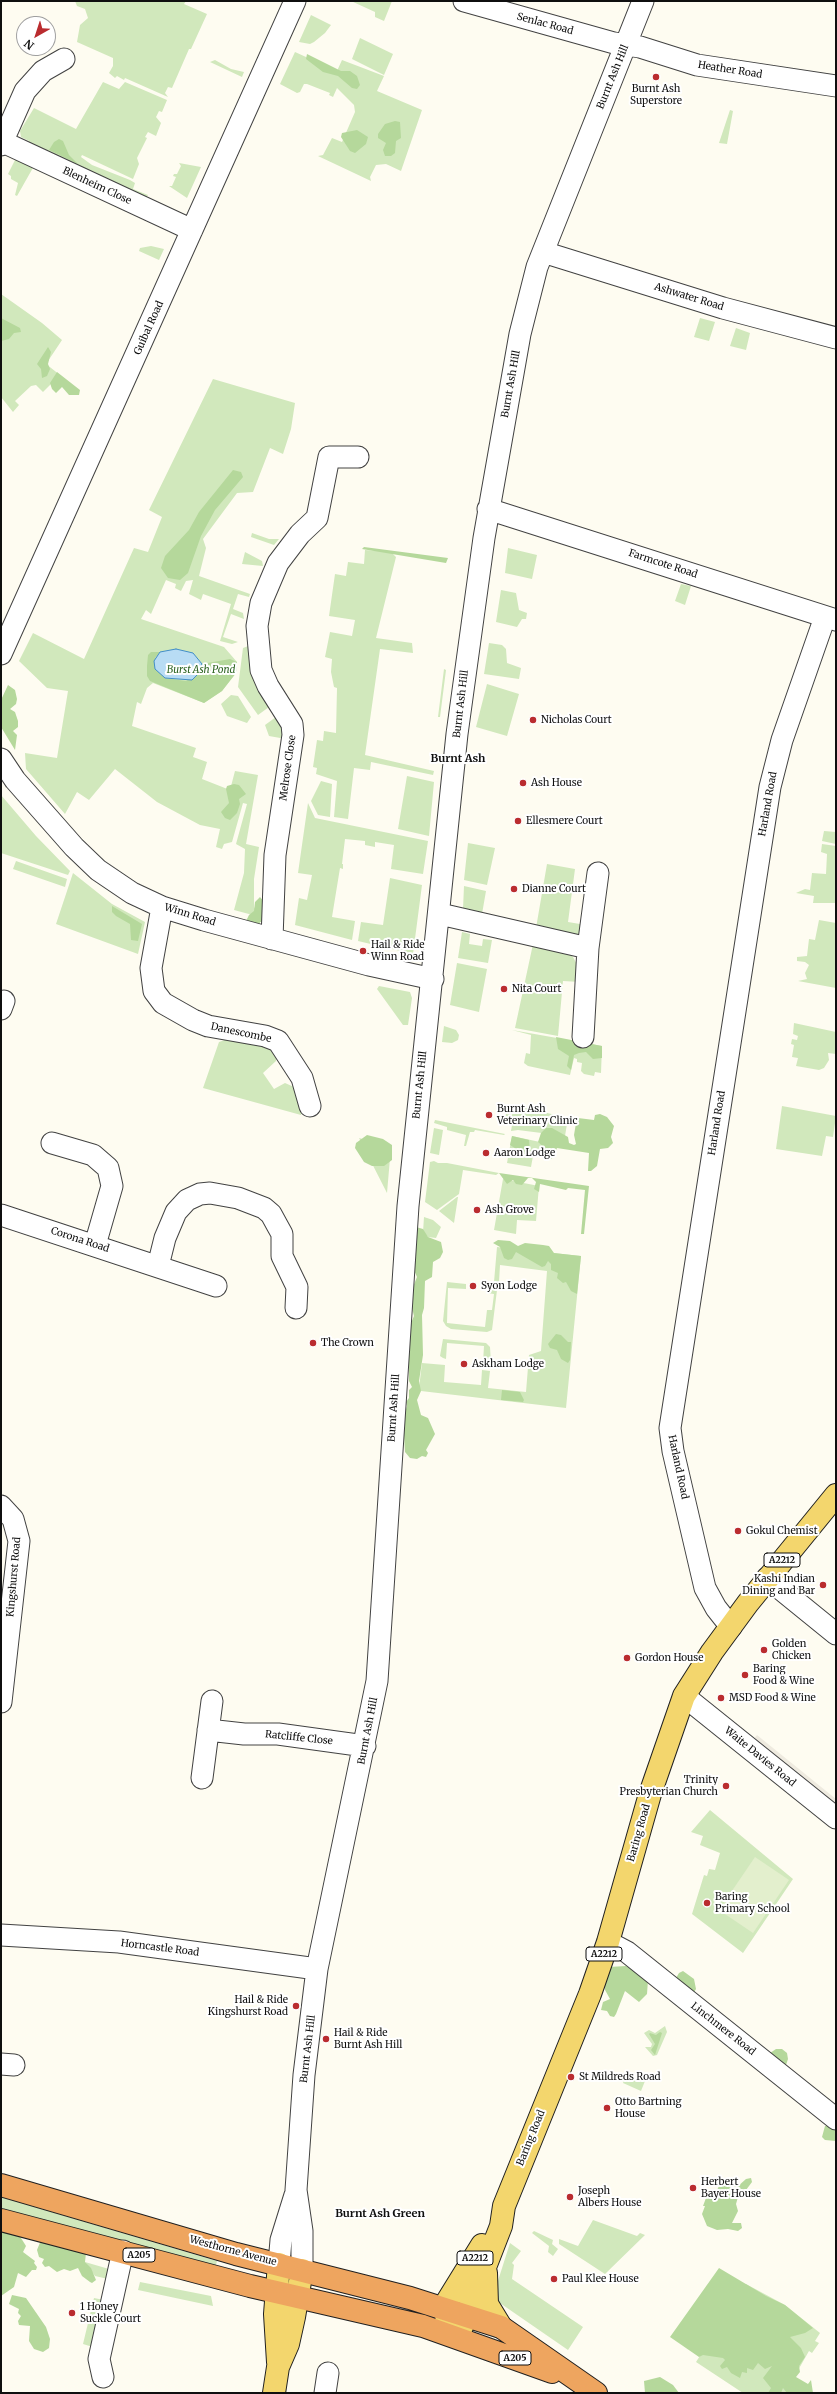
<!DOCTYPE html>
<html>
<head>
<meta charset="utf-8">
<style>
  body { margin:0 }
  #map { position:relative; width:837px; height:2394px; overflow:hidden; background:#fefcf1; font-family:Merriweather,serif }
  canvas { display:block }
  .frame { position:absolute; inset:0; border:2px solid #0f0f0f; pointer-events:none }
  .north { position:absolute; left:16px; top:16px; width:40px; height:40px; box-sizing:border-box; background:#fff; border:1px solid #9f9f9f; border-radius:50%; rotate:219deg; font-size:11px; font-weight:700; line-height:16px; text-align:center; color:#0f0f0f }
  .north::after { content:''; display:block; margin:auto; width:14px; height:18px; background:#ba2c2f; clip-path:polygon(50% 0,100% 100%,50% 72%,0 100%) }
</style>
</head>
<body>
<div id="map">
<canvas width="837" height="2394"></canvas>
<div class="frame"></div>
<div class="north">N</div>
</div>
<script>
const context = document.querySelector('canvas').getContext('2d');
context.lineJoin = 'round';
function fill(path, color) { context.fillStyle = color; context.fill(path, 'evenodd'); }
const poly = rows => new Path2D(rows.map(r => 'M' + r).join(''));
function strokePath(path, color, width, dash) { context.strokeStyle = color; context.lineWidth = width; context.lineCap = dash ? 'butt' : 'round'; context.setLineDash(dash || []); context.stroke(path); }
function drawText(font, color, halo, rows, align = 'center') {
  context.font = font + ' Merriweather,serif'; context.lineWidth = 4; context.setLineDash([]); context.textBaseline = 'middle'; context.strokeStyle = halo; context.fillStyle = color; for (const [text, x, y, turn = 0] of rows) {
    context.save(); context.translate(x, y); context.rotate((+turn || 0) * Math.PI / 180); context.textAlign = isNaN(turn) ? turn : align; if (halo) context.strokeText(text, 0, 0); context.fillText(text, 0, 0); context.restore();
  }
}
fill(poly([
  [75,1,186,1,184,4,207,14,191,49,189,49,172,88,168,87,165,93,168,97,125,78,124,80,117,76,115,78,109,73,113,66,113,58,77,42,80,25,88,18,85,9,77,6],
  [351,1,392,1,384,21,375,17,375,12],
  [311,15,331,25,325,33,314,42,310,44,299,42],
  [360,38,393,54,384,75,352,59],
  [295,52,337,71,342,60,384,76,377,91,422,110,401,171,386,164,376,165,370,177,371,181,318,156,323,155,332,138,342,142,355,112,354,105,337,88,333,97,329,95,330,93,307,84,304,84,300,92,297,93,280,84],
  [215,60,231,69,244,72,242,77,210,62],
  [103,82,119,89,125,82,167,100,162,112,159,111,156,117,161,123,156,136,148,132,145,137,147,138,137,158,139,164,133,179,82,155,81,157,92,165,130,180,135,183,133,189,148,195,146,198,27,145,29,141,21,137,20,131,34,108,76,129],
  [730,110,733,111,727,144,719,143],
  [16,158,34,166,17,196,15,195,18,183,11,179,11,176,8,174],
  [179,163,201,167,187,198,169,186,172,186,176,177,173,176,174,174,177,174,181,166],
  [151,246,164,249,159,260,139,251,140,248],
  [1,294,42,323,62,340,46,364,60,375,43,392,36,385,31,386,15,401,19,405,13,412,1,397],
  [700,318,715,322,709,341,694,337],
  [736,328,750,333,746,350,730,346],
  [213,379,295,403,291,429,283,454,270,448,253,492,237,493,203,539,206,548,199,576,250,594,249,597,238,594,233,609,243,613,244,619,231,614,223,637,238,642,232,644,220,641,231,604,203,594,201,600,189,594,193,580,186,581,181,591,175,588,176,584,166,580,151,614,146,610,141,619,224,647,237,662,236,673,222,691,204,703,153,683,147,688,141,704,137,702,132,726,196,748,193,757,207,762,202,779,230,790,235,771,258,775,246,844,259,847,254,879,254,907,260,917,234,910,244,873,245,849,236,844,247,804,243,803,232,842,224,844,222,849,216,847,220,829,200,825,157,802,115,769,89,800,77,792,65,814,26,769,25,753,57,758,68,691,47,688,19,661,33,633,84,659,134,548,148,552,162,517,149,510],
  [252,533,269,539,279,539,274,545,251,537],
  [508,548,537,555,532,579,505,573],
  [365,550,391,552,396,557,376,638,412,643,413,653,380,649,365,755,434,771,433,775,371,762,370,770,354,768,348,819,334,817,337,781,316,774,317,768,313,767,317,740,323,741,324,731,336,733,337,688,334,687,331,672,332,659,325,657,330,632,352,636,355,620,329,616,335,574,346,576,348,562,364,564],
  [245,552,262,561,263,566,242,564],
  [681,584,691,586,685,605,675,601],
  [501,590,516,593,519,610,527,613,526,619,522,619,517,627,496,622],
  [489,643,502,645,506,649,507,663,521,668,519,679,484,674],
  [251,645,254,673,269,707,258,715,238,687,243,648],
  [444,669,446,670,440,717,438,717],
  [487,684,519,694,507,736,476,727],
  [231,695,238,696,251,717,247,723,227,716,221,704],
  [276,717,278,717,286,739,269,736,265,725],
  [407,776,434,782,429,836,398,829],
  [321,781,332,784,330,817,318,815,311,801],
  [1,795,36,836,70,871,68,875,1,853],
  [308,803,315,818,428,841,423,874,391,869,394,845,375,842,375,847,365,845,365,841,345,839,342,864,343,864,343,869,340,868,332,917,355,921,352,940,295,925,299,898,307,900,312,875,298,873],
  [824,831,836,832,836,844,822,841],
  [468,843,495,848,487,885,464,880],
  [822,844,836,846,836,903,813,903,814,896,796,893,805,889,810,890,812,873,826,874,827,854,821,852],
  [16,861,67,879,65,887,13,869],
  [547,864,575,869,568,922,586,925,582,933,575,937,536,928],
  [73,873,112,904,145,922,138,954,56,924],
  [390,878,422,885,413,954,358,941,361,922,383,925],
  [464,886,486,891,482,914,463,909],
  [819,920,836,923,836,988,798,981,807,979,805,973,809,965,805,962,797,961,797,957,807,956,809,939,815,940],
  [462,932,470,934,469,944,482,946,483,939,492,940,488,963,458,958],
  [533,944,565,950,573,957,579,968,580,982,563,981,558,1036,515,1028],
  [457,963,487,969,479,1012,450,1005],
  [379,986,410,992,412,998,408,1025,403,1025,377,989],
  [794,1023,836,1032,836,1054,828,1053,829,1060,824,1068,819,1070,796,1066,798,1058,792,1057,794,1045,791,1044,792,1039,797,1040,798,1036,793,1034],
  [444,1026,456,1030,459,1035,458,1040,452,1043,442,1042],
  [512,1030,602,1046,601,1073,595,1072,594,1076,584,1074,581,1071,582,1063,577,1062,577,1059,574,1058,570,1075,528,1066,524,1063,526,1053,530,1054,531,1035],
  [228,1039,248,1041,273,1050,276,1056,276,1061,263,1073,274,1089,285,1083,294,1087,302,1109,301,1115,203,1088,219,1042],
  [514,1105,568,1118,565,1136,518,1130,511,1131,513,1120,505,1118,506,1114,512,1115],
  [782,1106,836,1116,833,1137,826,1136,822,1156,776,1149],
  [435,1120,505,1134,504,1135,475,1130,474,1132,470,1132,466,1146,464,1146,466,1135,447,1130,447,1127,434,1123],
  [434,1128,443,1130,439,1155,430,1153],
  [512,1136,554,1145,552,1159,533,1156,531,1167,507,1163],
  [359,1138,391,1147,387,1193],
  [434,1161,438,1163,447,1163,499,1173,496,1175,463,1170,459,1194,437,1210,425,1202,430,1162],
  [503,1179,539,1186,536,1221,517,1220,516,1234,494,1230],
  [457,1197,458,1197,454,1223,439,1211],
  [424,1217,433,1220,441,1227,436,1238,428,1237,423,1232],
  [497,1247,581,1256,566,1408,421,1391,419,1388,422,1363,445,1365,444,1382,481,1385,482,1370,490,1371,488,1388,526,1392,529,1355,541,1351,547,1271,500,1265,499,1282,494,1282],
  [447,1282,466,1284,466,1289,448,1288,447,1323,485,1327,487,1310,492,1310,494,1294,487,1293,487,1287,497,1290,492,1330,487,1332,451,1329,446,1326,443,1321],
  [443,1339,486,1343,490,1347,491,1363,483,1363,484,1346,447,1343,446,1359,443,1358,440,1356],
  [710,1810,793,1879,743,1953,692,1914,704,1875,707,1876,709,1869,715,1870,720,1853,700,1845,703,1836,691,1832],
  [665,2026,667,2032,660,2048,657,2055,653,2056,645,2047,651,2047,652,2044,644,2033,649,2030,655,2033],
  [626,2075,645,2081,641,2091,623,2083],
  [1,2197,217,2261,215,2269,1,2209],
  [593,2220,637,2236,640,2233,645,2235,605,2274,559,2244,559,2239,578,2246],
  [534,2231,553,2240,552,2244,558,2249,553,2256,548,2252,549,2246,532,2233],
  [510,2243,521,2251,512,2263,514,2265,512,2279,583,2327,568,2350,497,2301,496,2287],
  [85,2262,109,2269,108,2279,95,2276],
  [140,2282,211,2296,213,2306,138,2290],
  [746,2284,785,2305,820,2333,815,2341,819,2343,812,2353,809,2351,793,2379,814,2393,743,2393,696,2362],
  [94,2298,104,2300,96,2348,83,2344]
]), '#d1e8bc');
fill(poly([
  [307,54,341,71,350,71,357,76,360,85,357,89,352,88,338,76,323,72,306,59],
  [395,121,400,122,401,138,396,141,395,153,391,156,385,156,383,150,386,143,378,138,378,134,385,124],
  [357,130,368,137,366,144,355,153,350,151,341,137,342,133],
  [59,139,63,141,69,155,78,164,49,150,54,142],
  [1,318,20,328,21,332,14,333,9,339,1,341],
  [48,347,51,352,48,364,50,369,47,376,42,378,41,369,37,364],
  [57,372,80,390,79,395,69,395,62,387,56,393,52,389,50,383],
  [233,470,241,472,243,477,215,510,201,536,188,573,180,580,168,578,161,568,165,556,189,530,199,512],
  [364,547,448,558,446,563,362,549],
  [151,652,160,652,155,658,165,678,186,681,197,675,202,664,230,659,237,662,236,673,222,691,204,703,150,681,147,676,147,666,148,655],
  [8,685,15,690,17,699,16,704,10,709,15,712,18,721,18,727,13,731,17,735,15,750,1,727,1,700],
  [234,784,239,785,246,794,239,799,240,804,237,813,230,820,225,818,221,812,229,803,226,789,227,786],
  [260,897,264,902,267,922,260,922,259,925,246,921,249,915,254,911,255,902],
  [112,906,142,924,138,941,131,940,130,924,116,916,112,912],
  [556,1037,602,1046,602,1058,593,1059,586,1052,579,1053,574,1055,571,1070,567,1066,569,1056,558,1049],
  [600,1114,607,1117,614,1126,611,1137,613,1143,608,1148,600,1149,597,1166,591,1171,588,1171,589,1153,557,1148,554,1155,548,1156,545,1148,538,1142,541,1133,546,1128,552,1128,568,1137,569,1143,574,1145,576,1144,574,1135,576,1123,570,1117,594,1120,595,1115],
  [367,1135,383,1139,392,1145,392,1160,384,1166,372,1166,364,1162,355,1148,356,1143],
  [512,1136,529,1140,530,1152,521,1152,510,1145],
  [499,1173,589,1186,584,1234,581,1234,585,1190,568,1188,566,1190,540,1184,539,1192,534,1189,536,1182,532,1178,528,1178,522,1185,516,1184,513,1180,507,1184],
  [416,1227,423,1229,428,1237,441,1242,443,1252,440,1258,433,1262,432,1277,425,1281,424,1308,422,1315,423,1355,419,1381,421,1391,417,1400,421,1415,428,1418,435,1434,426,1450,428,1453,426,1457,422,1456,417,1459,410,1458,405,1452,403,1418,407,1406,406,1402,409,1398,409,1390,412,1387,409,1381,409,1328,414,1316,412,1308,413,1287,417,1277,413,1268],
  [498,1240,510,1241,518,1246,525,1243,543,1245,549,1246,554,1253,581,1256,577,1294,571,1291,566,1282,563,1283,557,1278,558,1273,551,1270,551,1264,548,1261,545,1266,542,1267,516,1252,512,1259,508,1260,504,1258,500,1247,493,1243],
  [556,1334,561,1335,568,1342,571,1342,570,1360,568,1363,561,1359,557,1350,550,1348,548,1344],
  [502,1390,520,1392,524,1400,523,1402,501,1400],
  [626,1966,648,1980,647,1994,639,2002,625,1991,616,2014,614,2017,610,2016,607,2011,601,2010,603,2002,610,1999,605,1990,603,1977,609,1967],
  [683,1971,694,1979,696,1989,693,1994,676,1978,679,1973],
  [660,2032,662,2033,655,2055,651,2050,655,2044,649,2034,650,2033,656,2035],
  [776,2049,782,2049,787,2053,788,2059,786,2065,766,2051,770,2053],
  [836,2123,836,2141,825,2140,822,2137,825,2126],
  [729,2178,735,2181,737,2187,746,2179,751,2178,752,2182,746,2190,738,2197,736,2204,738,2211,732,2223,741,2223,742,2228,738,2231,728,2229,717,2230,707,2226,702,2214,705,2206,703,2206,706,2198,708,2199,710,2194,715,2195,722,2179],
  [1,2229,17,2234,21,2238,26,2246,23,2252,35,2261,34,2263,37,2267,36,2270,32,2270,26,2277,18,2273,14,2287,1,2296],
  [41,2240,86,2253,85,2262,91,2268,96,2280,92,2283,90,2282,82,2276,78,2268,70,2271,64,2269,57,2272,49,2266,45,2267,42,2263,44,2259,39,2257,37,2250],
  [719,2268,766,2296,785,2305,813,2328,805,2333,790,2337,801,2348,805,2357,799,2366,800,2372,796,2377,808,2384,811,2380,813,2393,787,2393,783,2388,781,2393,768,2393,771,2388,763,2378,772,2366,765,2369,758,2363,753,2370,747,2368,747,2373,742,2372,740,2378,731,2373,727,2367,722,2369,720,2366,725,2360,723,2358,703,2355,699,2357,670,2337],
  [12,2295,26,2298,46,2327,50,2339,49,2348,43,2352,34,2349,29,2341,30,2326,19,2325,18,2321,21,2316,18,2313,19,2309,9,2304],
  [660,2377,673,2385,679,2393,645,2393,644,2381]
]), '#b5d89b');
fill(poly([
  [755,1857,789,1880,753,1933,719,1910]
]), '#e3efcd');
fill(poly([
  [757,1735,836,1799,836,1805,753,1740]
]), '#efebe0');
const water = poly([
  [176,649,193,653,202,664,197,675,192,680,165,678,155,669,154,661,160,652,176,649]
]);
fill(water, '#b8dcf4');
strokePath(water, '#428ec8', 1);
const minor = poly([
  [464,1,614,43,640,47,697,65,836,86],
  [3,142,192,230],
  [1,145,25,91,43,71,64,59],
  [543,252,723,308,836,338],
  [488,509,836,620],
  [1,654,295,1],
  [1,759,15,780,74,847,98,870,132,893,162,907,204,920,369,965,433,979],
  [162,907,151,968,154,991,163,1003,193,1020,208,1026,265,1036,278,1041,302,1078,310,1106],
  [440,914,588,948,583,1037],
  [272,939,275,855,293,735,292,724,268,686,261,670,257,626,261,603,278,563,300,534,317,518,329,457,358,457],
  [588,948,598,873],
  [1,1009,4,1001],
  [52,1143,93,1155,108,1168,112,1186,95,1245],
  [1,1215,216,1286],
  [158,1266,165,1238,176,1212,187,1200,200,1194,210,1193,238,1198,264,1208,271,1214,277,1225,282,1234,282,1256,297,1287,296,1308],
  [1,1506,13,1519,19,1541,1,1702],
  [767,1578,836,1634],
  [731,1627,716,1608,705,1588,673,1451,670,1428,770,787,782,740,825,617],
  [684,1696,836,1818],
  [208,1730,244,1734,278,1734,365,1746],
  [202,1778,212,1701],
  [1,1935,119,1942,317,1969],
  [608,1942,627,1952,836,2119],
  [1,2064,14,2065],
  [279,2264,281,2240,295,2195],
  [302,2270,302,2231,296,2190,304,2075,317,1969,377,1681,408,1206,457,734,484,538,520,334,537,267,643,1],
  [103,2377,99,2359,123,2251],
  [325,2393,328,2373]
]);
const major = poly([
  [486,2273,487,2304,501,2327],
  [447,2329,446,2309,448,2300,482,2245],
  [453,2335,461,2329,501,2226,504,2206,590,1994,608,1942,650,1794,684,1696,712,1652,748,1603,836,1495],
  [278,2362,275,2314,279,2264],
  [274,2393,278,2367,288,2344,294,2317,302,2270]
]);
const highway = poly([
  [1,2185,236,2254,410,2298,501,2327,596,2393],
  [1,2220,250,2286,423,2326,552,2372]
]);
strokePath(minor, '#424242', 23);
strokePath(major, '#202020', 24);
strokePath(highway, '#202020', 24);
strokePath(minor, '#fff', 21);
strokePath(major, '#f3d66d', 22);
strokePath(highway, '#eea55f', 22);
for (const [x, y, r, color] of [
  [656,77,4,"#ba2c2f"],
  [533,720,4,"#ba2c2f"],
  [523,783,4,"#ba2c2f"],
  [518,821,4,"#ba2c2f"],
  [514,889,4,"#ba2c2f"],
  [363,951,4,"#ba2c2f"],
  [504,989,4,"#ba2c2f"],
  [489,1115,4,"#ba2c2f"],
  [486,1153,4,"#ba2c2f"],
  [477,1210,4,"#ba2c2f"],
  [473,1286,4,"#ba2c2f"],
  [313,1343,4,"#ba2c2f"],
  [464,1364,4,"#ba2c2f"],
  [738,1531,4,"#ba2c2f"],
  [823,1585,4,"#ba2c2f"],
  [764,1650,4,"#ba2c2f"],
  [627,1658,4,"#ba2c2f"],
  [745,1675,4,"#ba2c2f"],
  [721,1698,4,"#ba2c2f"],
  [726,1786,4,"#ba2c2f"],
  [707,1903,4,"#ba2c2f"],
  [296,2006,4,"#ba2c2f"],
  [326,2039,4,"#ba2c2f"],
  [571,2077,4,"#ba2c2f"],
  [607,2108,4,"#ba2c2f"],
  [693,2188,4,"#ba2c2f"],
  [570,2197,4,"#ba2c2f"],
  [554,2279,4,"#ba2c2f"],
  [72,2313,4,"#ba2c2f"]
]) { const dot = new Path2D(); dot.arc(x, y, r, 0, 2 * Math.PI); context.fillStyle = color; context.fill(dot); strokePath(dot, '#fff', 1.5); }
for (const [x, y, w] of [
  [782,1560,36],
  [604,1954,36],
  [139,2255,32],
  [475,2258,36],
  [515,2358,32]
]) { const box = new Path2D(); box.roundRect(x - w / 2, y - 7, w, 14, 3); context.fillStyle = '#fff'; context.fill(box); strokePath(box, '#0f0f0f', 1); }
drawText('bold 9px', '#0f0f0f', null, [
  ["A2212",782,1560],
  ["A2212",604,1954],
  ["A205",139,2255],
  ["A2212",475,2258],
  ["A205",515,2358]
]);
drawText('10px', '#0f0f0f', '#fff', [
  ["Senlac Road",545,24,15],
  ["Heather Road",730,70,9],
  ["Burnt Ash Hill",613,77,-68],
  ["Blenheim Close",97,186,25],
  ["Ashwater Road",689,297,17],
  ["Guibal Road",149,328,-66],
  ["Burnt Ash Hill",511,384,-80],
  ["Farmcote Road",663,564,18],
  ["Burnt Ash Hill",461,704,-83],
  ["Melrose Close",288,768,-82],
  ["Harland Road",768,804,-80],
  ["Winn Road",190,915,17],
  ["Danescombe",241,1033,12],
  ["Burnt Ash Hill",420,1085,-84],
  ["Harland Road",717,1123,-81],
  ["Corona Road",80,1240,18],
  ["Burnt Ash Hill",394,1408,-86],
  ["Harland Road",678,1467,78],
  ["Kingshurst Road",14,1577,-85],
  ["Burnt Ash Hill",368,1731,-79],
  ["Ratcliffe Close",299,1738,6],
  ["Waite Davies Road",760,1757,39],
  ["Baring Road",639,1833,-74],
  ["Horncastle Road",160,1948,7],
  ["Linchmere Road",723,2029,38],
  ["Burnt Ash Hill",308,2049,-83],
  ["Baring Road",531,2138,-68],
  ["Westhorne Avenue",233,2251,15]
]);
drawText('10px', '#0f0f0f', '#fff', [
  ["Burnt Ash",656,89,"center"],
  ["Superstore",656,101,"center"],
  ["Nicholas Court",541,720],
  ["Ash House",531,783],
  ["Ellesmere Court",526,821],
  ["Dianne Court",522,889],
  ["Hail & Ride",371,945],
  ["Winn Road",371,957],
  ["Nita Court",512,989],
  ["Burnt Ash",497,1109],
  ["Veterinary Clinic",497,1121],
  ["Aaron Lodge",494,1153],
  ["Ash Grove",485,1210],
  ["Syon Lodge",481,1286],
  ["The Crown",321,1343],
  ["Askham Lodge",472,1364],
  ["Gokul Chemist",746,1531],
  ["Kashi Indian",815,1579,"right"],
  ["Dining and Bar",815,1591,"right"],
  ["Golden",772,1644],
  ["Chicken",772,1656],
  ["Gordon House",635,1658],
  ["Baring",753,1669],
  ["Food & Wine",753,1681],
  ["MSD Food & Wine",729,1698],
  ["Trinity",718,1780,"right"],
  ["Presbyterian Church",718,1792,"right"],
  ["Baring",715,1897],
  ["Primary School",715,1909],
  ["Hail & Ride",288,2000,"right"],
  ["Kingshurst Road",288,2012,"right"],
  ["Hail & Ride",334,2033],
  ["Burnt Ash Hill",334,2045],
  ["St Mildreds Road",579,2077],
  ["Otto Bartning",615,2102],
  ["House",615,2114],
  ["Herbert",701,2182],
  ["Bayer House",701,2194],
  ["Joseph",578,2191],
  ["Albers House",578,2203],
  ["Paul Klee House",562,2279],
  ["1 Honey",80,2307],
  ["Suckle Court",80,2319]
], 'left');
drawText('italic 10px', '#2d6421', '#fff', [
  ["Burst Ash Pond",201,670]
]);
drawText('bold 11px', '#0f0f0f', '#fff', [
  ["Burnt Ash",458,759],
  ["Burnt Ash Green",380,2214]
]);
</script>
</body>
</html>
